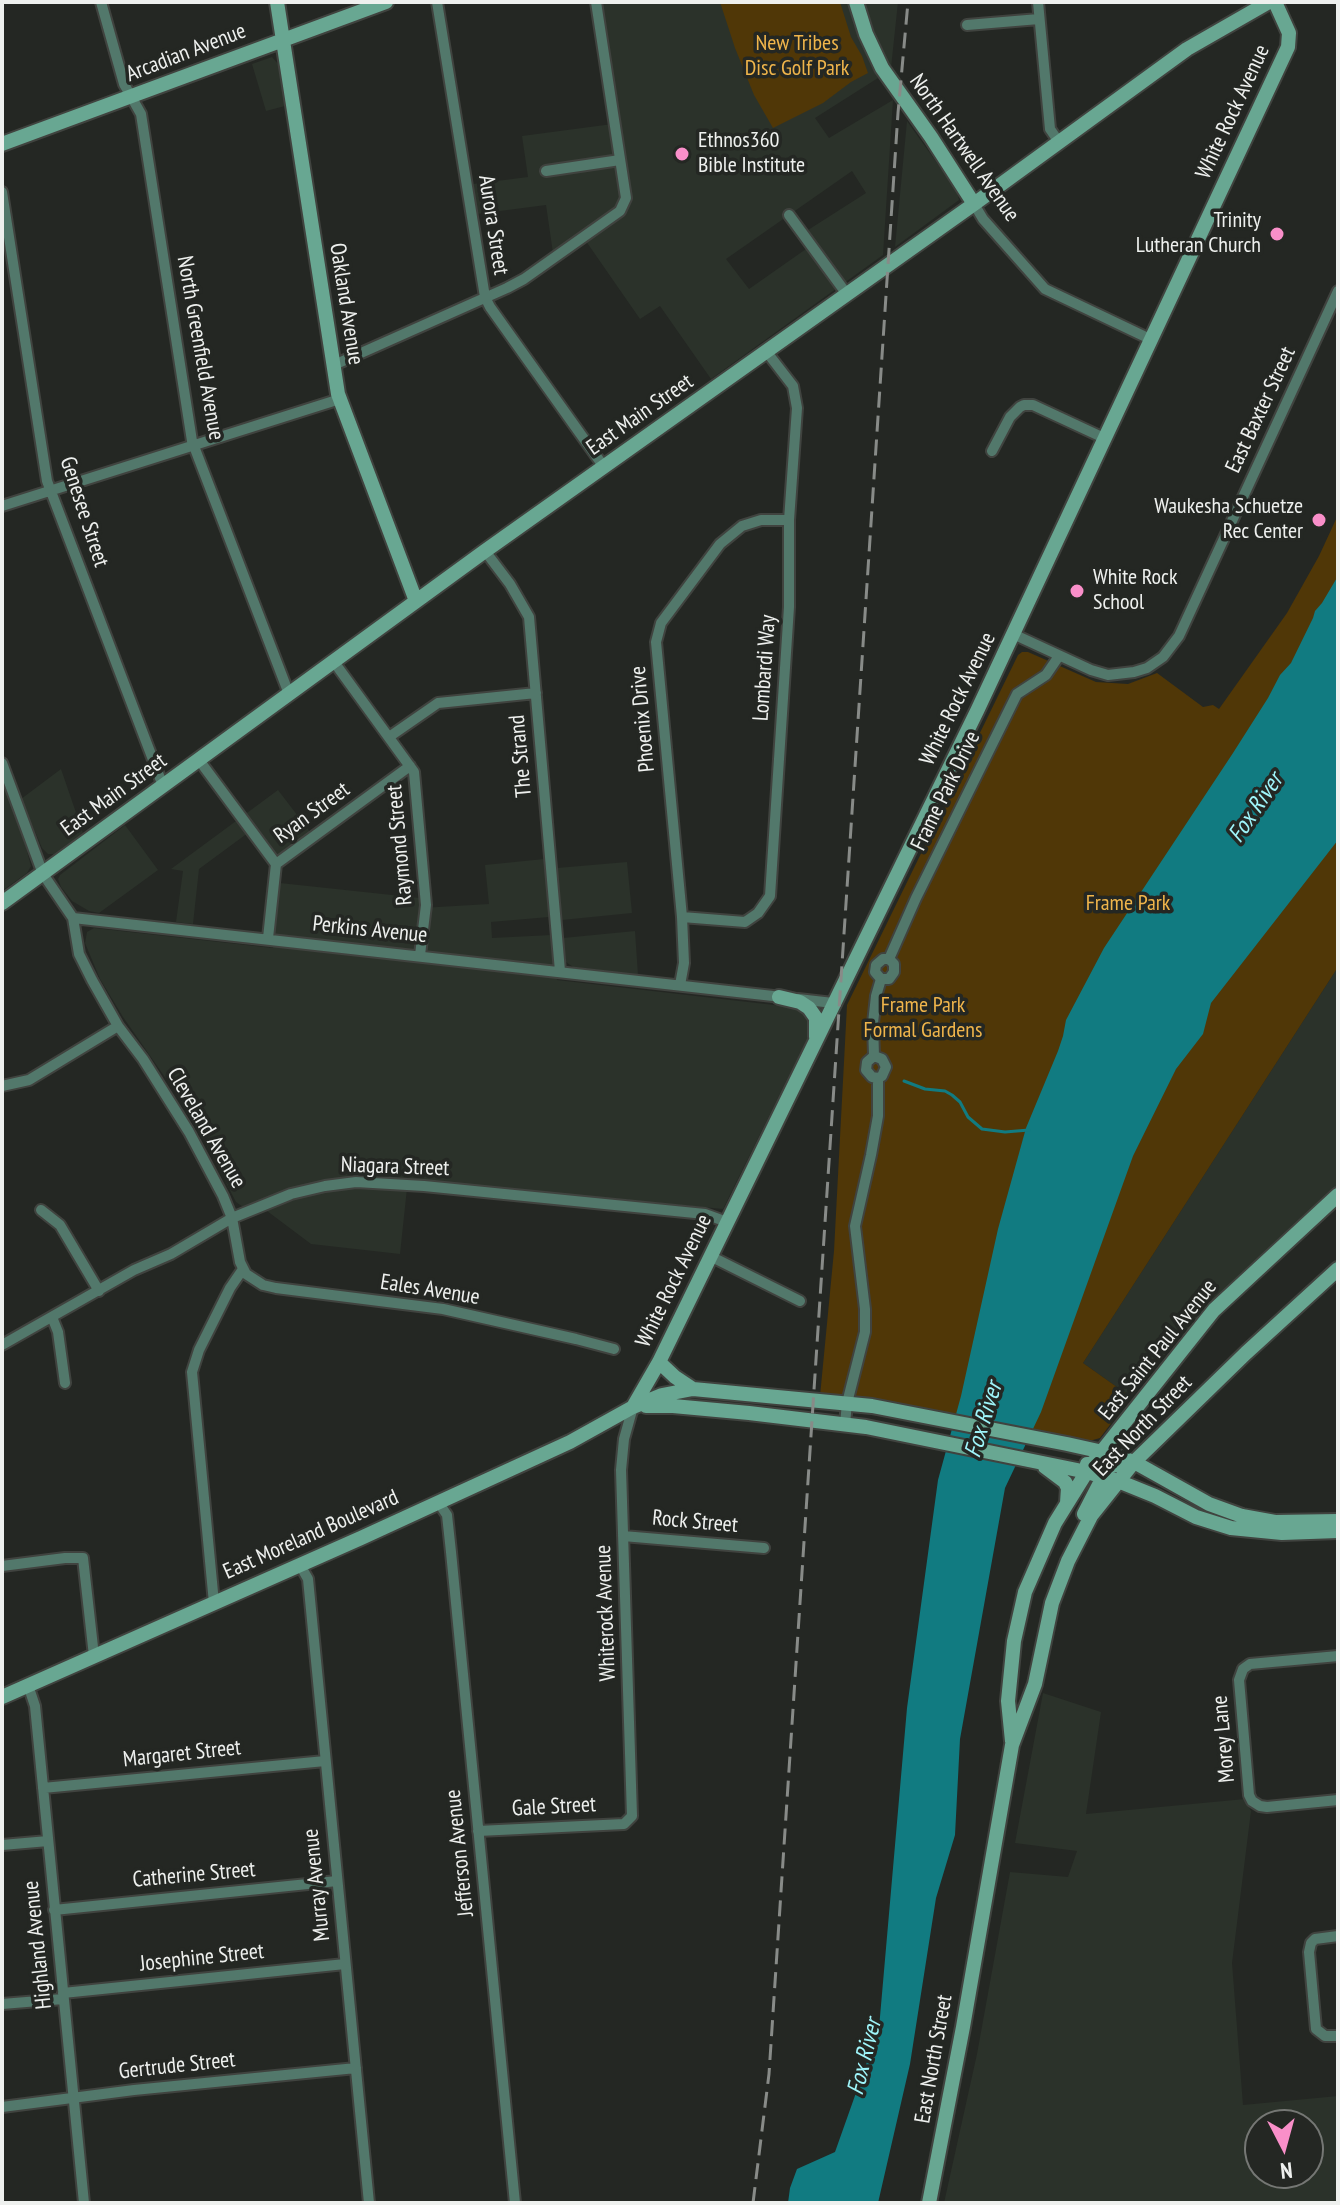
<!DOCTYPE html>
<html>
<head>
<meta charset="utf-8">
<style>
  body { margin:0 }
  #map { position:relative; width:1340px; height:2205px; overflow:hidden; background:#242723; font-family:"PT Sans Narrow",sans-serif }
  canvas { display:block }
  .frame { position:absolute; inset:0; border:4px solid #eef0ee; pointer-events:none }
  .north { position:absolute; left:1244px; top:2109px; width:80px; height:80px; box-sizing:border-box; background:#242723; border:2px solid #757774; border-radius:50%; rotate:174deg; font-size:22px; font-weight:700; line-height:32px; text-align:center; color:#eef0ee }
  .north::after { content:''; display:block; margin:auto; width:28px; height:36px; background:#f98fc9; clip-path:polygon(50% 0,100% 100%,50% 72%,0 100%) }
</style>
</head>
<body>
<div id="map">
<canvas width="1340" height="2205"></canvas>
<div class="frame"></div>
<div class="north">N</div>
</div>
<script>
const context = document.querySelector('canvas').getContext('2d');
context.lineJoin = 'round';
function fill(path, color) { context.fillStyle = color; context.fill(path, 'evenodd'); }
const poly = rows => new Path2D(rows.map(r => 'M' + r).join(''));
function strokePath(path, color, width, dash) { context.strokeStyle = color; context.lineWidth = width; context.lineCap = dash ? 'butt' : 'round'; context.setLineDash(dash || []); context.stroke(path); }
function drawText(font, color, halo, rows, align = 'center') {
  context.font = font + ' "PT Sans Narrow",sans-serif'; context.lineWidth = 7; context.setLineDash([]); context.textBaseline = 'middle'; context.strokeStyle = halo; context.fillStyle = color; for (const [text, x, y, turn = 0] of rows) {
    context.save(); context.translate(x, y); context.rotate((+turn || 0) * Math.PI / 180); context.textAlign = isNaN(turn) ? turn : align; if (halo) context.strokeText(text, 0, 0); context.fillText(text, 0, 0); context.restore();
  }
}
fill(poly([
  [602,2,848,2,853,23,869,61,878,78,815,118,829,138,893,100,883,255,711,379,660,306,640,319,581,234,553,253,546,205,477,214,473,184,528,177,522,136,620,123],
  [852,171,866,193,808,230,816,242,749,289,726,259],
  [864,2,898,2,891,68,878,41],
  [272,57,279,65,285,106,266,111,252,64],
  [907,121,957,191,959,200,895,247],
  [61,769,83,833,54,854,48,854,42,848,21,799],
  [2,780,25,844,31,866,27,873,2,891],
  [278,790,311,833,284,854,278,855,256,827,199,869,193,924,176,922,183,871,171,869],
  [125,825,158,870,99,913,89,911,72,901,61,887,58,879,60,875],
  [544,859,549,917,491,922,492,938,551,935,557,980,800,1008,809,1020,809,1035,723,1209,408,1179,400,1254,311,1244,255,1202,243,1207,236,1202,209,1150,178,1096,123,1017,100,979,85,943,87,932,94,928,273,948,280,883,420,898,421,908,489,904,485,865],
  [627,862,632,913,562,920,557,868],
  [635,931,638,975,573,967,566,962,563,938],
  [1338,967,1338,1185,1213,1302,1167,1352,1131,1397,1083,1363],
  [1043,1693,1101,1712,1086,1814,1245,1799,1251,1811,1232,1963,1243,2105,1338,2096,1338,2203,944,2203,977,2054,1010,1872,1068,1877,1077,1851,1015,1843],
  [1260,2125,1308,2125,1308,2173,1260,2173]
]), '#2b322a');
fill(poly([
  [720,2,840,2,851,37,862,56,868,73,851,82,823,103,773,128,754,95,735,48],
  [1338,515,1338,967,1083,1363,1131,1397,1100,1438,1086,1442,820,1396,834,1251,847,1005,1018,655,1022,652,1028,652,1096,682,1128,684,1157,673,1203,707,1213,705,1219,709,1287,613,1319,556]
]), '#503707');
fill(poly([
  [1338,576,1338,840,1211,1003,1203,1034,1176,1069,1133,1156,1041,1412,1005,1488,960,1739,955,1835,936,1898,910,2064,878,2203,788,2203,790,2188,797,2169,835,2152,879,2028,907,1708,938,1480,961,1396,998,1229,1026,1128,1058,1051,1063,1036,1066,1020,1104,948,1233,753,1268,698,1280,675,1291,663,1313,618,1315,611,1322,603]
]), '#117b81');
strokePath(poly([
  [904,1081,925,1089,945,1091,952,1095,960,1102,968,1117,982,1129,1005,1132,1029,1130]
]), '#117b81', 3);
const street = poly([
  [101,2,124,84,141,114,192,441,289,694],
  [437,2,485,297,490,307,604,467],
  [1038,2,1050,129,1059,142],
  [967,25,1039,19],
  [546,171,620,160],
  [2,192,47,481,163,786],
  [974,204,983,219,1045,289,1150,339],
  [789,215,846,293],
  [334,365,507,288,524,279,620,211,626,198,596,2],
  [992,451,1010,417,1020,407,1024,405,1033,405,1104,438],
  [2,506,340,399],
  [485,551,510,584,529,617,560,971],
  [1013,634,1091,670,1108,675,1134,672,1147,668,1163,657,1179,636,1338,291],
  [334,662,414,772,426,905,420,955],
  [389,737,438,703,536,693],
  [199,760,276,864,268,938],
  [2,763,43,874,73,918,79,954,92,980,118,1026,143,1059,189,1132,223,1196,232,1218,240,1262,246,1274,263,1285,276,1288,443,1309,576,1339,614,1349],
  [276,864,410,766],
  [682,917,745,922,758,913,770,896,789,607,789,520,797,408,793,386,766,351],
  [73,918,782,997],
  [889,959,883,959,876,965,875,972,881,979,889,979,894,972,894,964,889,959,916,898,1017,694,1046,675,1059,656],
  [680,985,684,963,682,917,656,642,661,623,720,544,742,526,761,520,789,520],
  [798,999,833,1003],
  [874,1056,873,1023,876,996,881,979],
  [2,1086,29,1080,118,1026],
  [41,1210,60,1225,99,1291],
  [710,1256,800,1301],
  [52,1317,58,1332,65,1383],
  [2,1345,134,1270,171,1254,232,1218,291,1194,325,1186,356,1182,424,1186,705,1214,727,1222],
  [845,1424,847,1403,865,1332,865,1309,855,1226,871,1155,878,1116,878,1078,882,1076,886,1067,882,1059,874,1056,867,1062,866,1070,872,1077,878,1078],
  [438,1502,447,1515,451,1552,515,2203],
  [623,1536,764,1548],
  [300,1565,308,1579,369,2203],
  [2,1566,65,1558,83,1558,94,1656],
  [214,1603,192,1372,199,1350,230,1288,243,1269],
  [1338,1656,1250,1664,1243,1669,1239,1680,1249,1795,1252,1801,1260,1806,1267,1807,1338,1800],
  [28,1685,35,1706,84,2203],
  [43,1788,325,1761],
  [478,1831,624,1824,632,1816,621,1470,624,1439,633,1407],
  [2,1845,48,1841],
  [54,1910,337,1881],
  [1338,1936,1315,1939,1311,1943,1309,1952,1316,2029,1325,2036,1338,2036],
  [63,1993,345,1964],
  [2,2004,63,1999],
  [2,2107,134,2090,356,2068]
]);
const secondary = poly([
  [277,2,338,394,416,601],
  [856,2,866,34,882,68,931,137,974,204],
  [2,144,386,2],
  [2,903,485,551,974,204,1187,49,1269,2],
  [779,997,800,1002,809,1008,816,1018,816,1037],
  [659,1362,675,1377,693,1389],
  [646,1406,673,1406,749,1413,866,1427,1087,1472,1118,1481,1155,1496,1196,1517,1231,1528,1282,1533,1338,1531],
  [633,1407,659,1362,977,711,1288,47,1289,33,1275,2],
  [1087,1464,1105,1467,1133,1462],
  [1045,1467,1065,1482,1068,1488,1067,1503],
  [1084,1514,1103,1477,1105,1468],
  [2,1697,361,1538,570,1442,633,1407,662,1395,693,1389,872,1406,1067,1444,1103,1452,1134,1462,1209,1504,1242,1516,1275,1522,1338,1521],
  [1012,1741,1008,1701,1014,1641,1025,1592,1055,1523,1091,1465,1214,1310,1338,1195],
  [929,2203,963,2027,1012,1745,1035,1684,1052,1603,1068,1561,1091,1516,1134,1462,1246,1353,1338,1269]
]);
strokePath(street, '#40433f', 14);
strokePath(secondary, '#40433f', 18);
strokePath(street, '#52786b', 10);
strokePath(secondary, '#68a792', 14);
strokePath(poly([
  [753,2203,769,2074,898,113,908,2]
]), '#888b88', 3, [16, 8]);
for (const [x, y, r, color] of [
  [682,154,8,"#f98fc9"],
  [1277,234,8,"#f98fc9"],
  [1319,520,8,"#f98fc9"],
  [1077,591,8,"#f98fc9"]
]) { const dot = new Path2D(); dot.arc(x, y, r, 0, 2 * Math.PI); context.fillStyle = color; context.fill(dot); strokePath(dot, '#242723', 3); }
drawText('22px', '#f0b54b', '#242723', [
  ["New Tribes",797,44],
  ["Disc Golf Park",797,69],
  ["Frame Park",1128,904],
  ["Frame Park",923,1006],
  ["Formal Gardens",923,1031]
]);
drawText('22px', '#eef0ee', '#242723', [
  ["Arcadian Avenue",186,53,-21],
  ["White Rock Avenue",1233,112,-65],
  ["North Hartwell Avenue",964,148,55],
  ["Aurora Street",493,225,81],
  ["Oakland Avenue",346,304,81],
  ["North Greenfield Avenue",200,348,80],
  ["East Baxter Street",1261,410,-65],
  ["East Main Street",640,415,-35],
  ["Genesee Street",84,512,72],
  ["Lombardi Way",765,668,-86],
  ["White Rock Avenue",958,699,-64],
  ["Phoenix Drive",643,719,-95],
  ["The Strand",521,756,-95],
  ["Frame Park Drive",946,791,-64],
  ["East Main Street",114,795,-36],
  ["Ryan Street",312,813,-36],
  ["Raymond Street",400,845,-95],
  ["Perkins Avenue",370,930,6],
  ["Cleveland Avenue",206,1128,60],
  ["Niagara Street",395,1167,2],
  ["White Rock Avenue",674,1281,-64],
  ["Eales Avenue",430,1290,9],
  ["East Saint Paul Avenue",1158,1350,-51],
  ["East North Street",1143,1426,-46],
  ["Rock Street",695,1522,5],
  ["East Moreland Boulevard",311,1535,-24],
  ["Whiterock Avenue",606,1613,-92],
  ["Morey Lane",1224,1739,-95],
  ["Margaret Street",182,1754,-6],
  ["Gale Street",554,1807,-3],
  ["Jefferson Avenue",460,1853,-96],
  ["Catherine Street",194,1875,-5],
  ["Murray Avenue",317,1885,-96],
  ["Highland Avenue",38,1945,-96],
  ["Josephine Street",202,1958,-6],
  ["East North Street",934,2059,-80],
  ["Gertrude Street",177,2066,-6]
]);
drawText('22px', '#eef0ee', '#242723', [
  ["Ethnos360",698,141],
  ["Bible Institute",698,166],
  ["Trinity",1261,221,"right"],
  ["Lutheran Church",1261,246,"right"],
  ["Waukesha Schuetze",1303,507,"right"],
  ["Rec Center",1303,532,"right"],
  ["White Rock",1093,578],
  ["School",1093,603]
], 'left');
drawText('italic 24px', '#9ff5fa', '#242723', [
  ["Fox River",1256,808,-56],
  ["Fox River",984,1420,-73],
  ["Fox River",865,2057,-76]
]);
</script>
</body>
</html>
